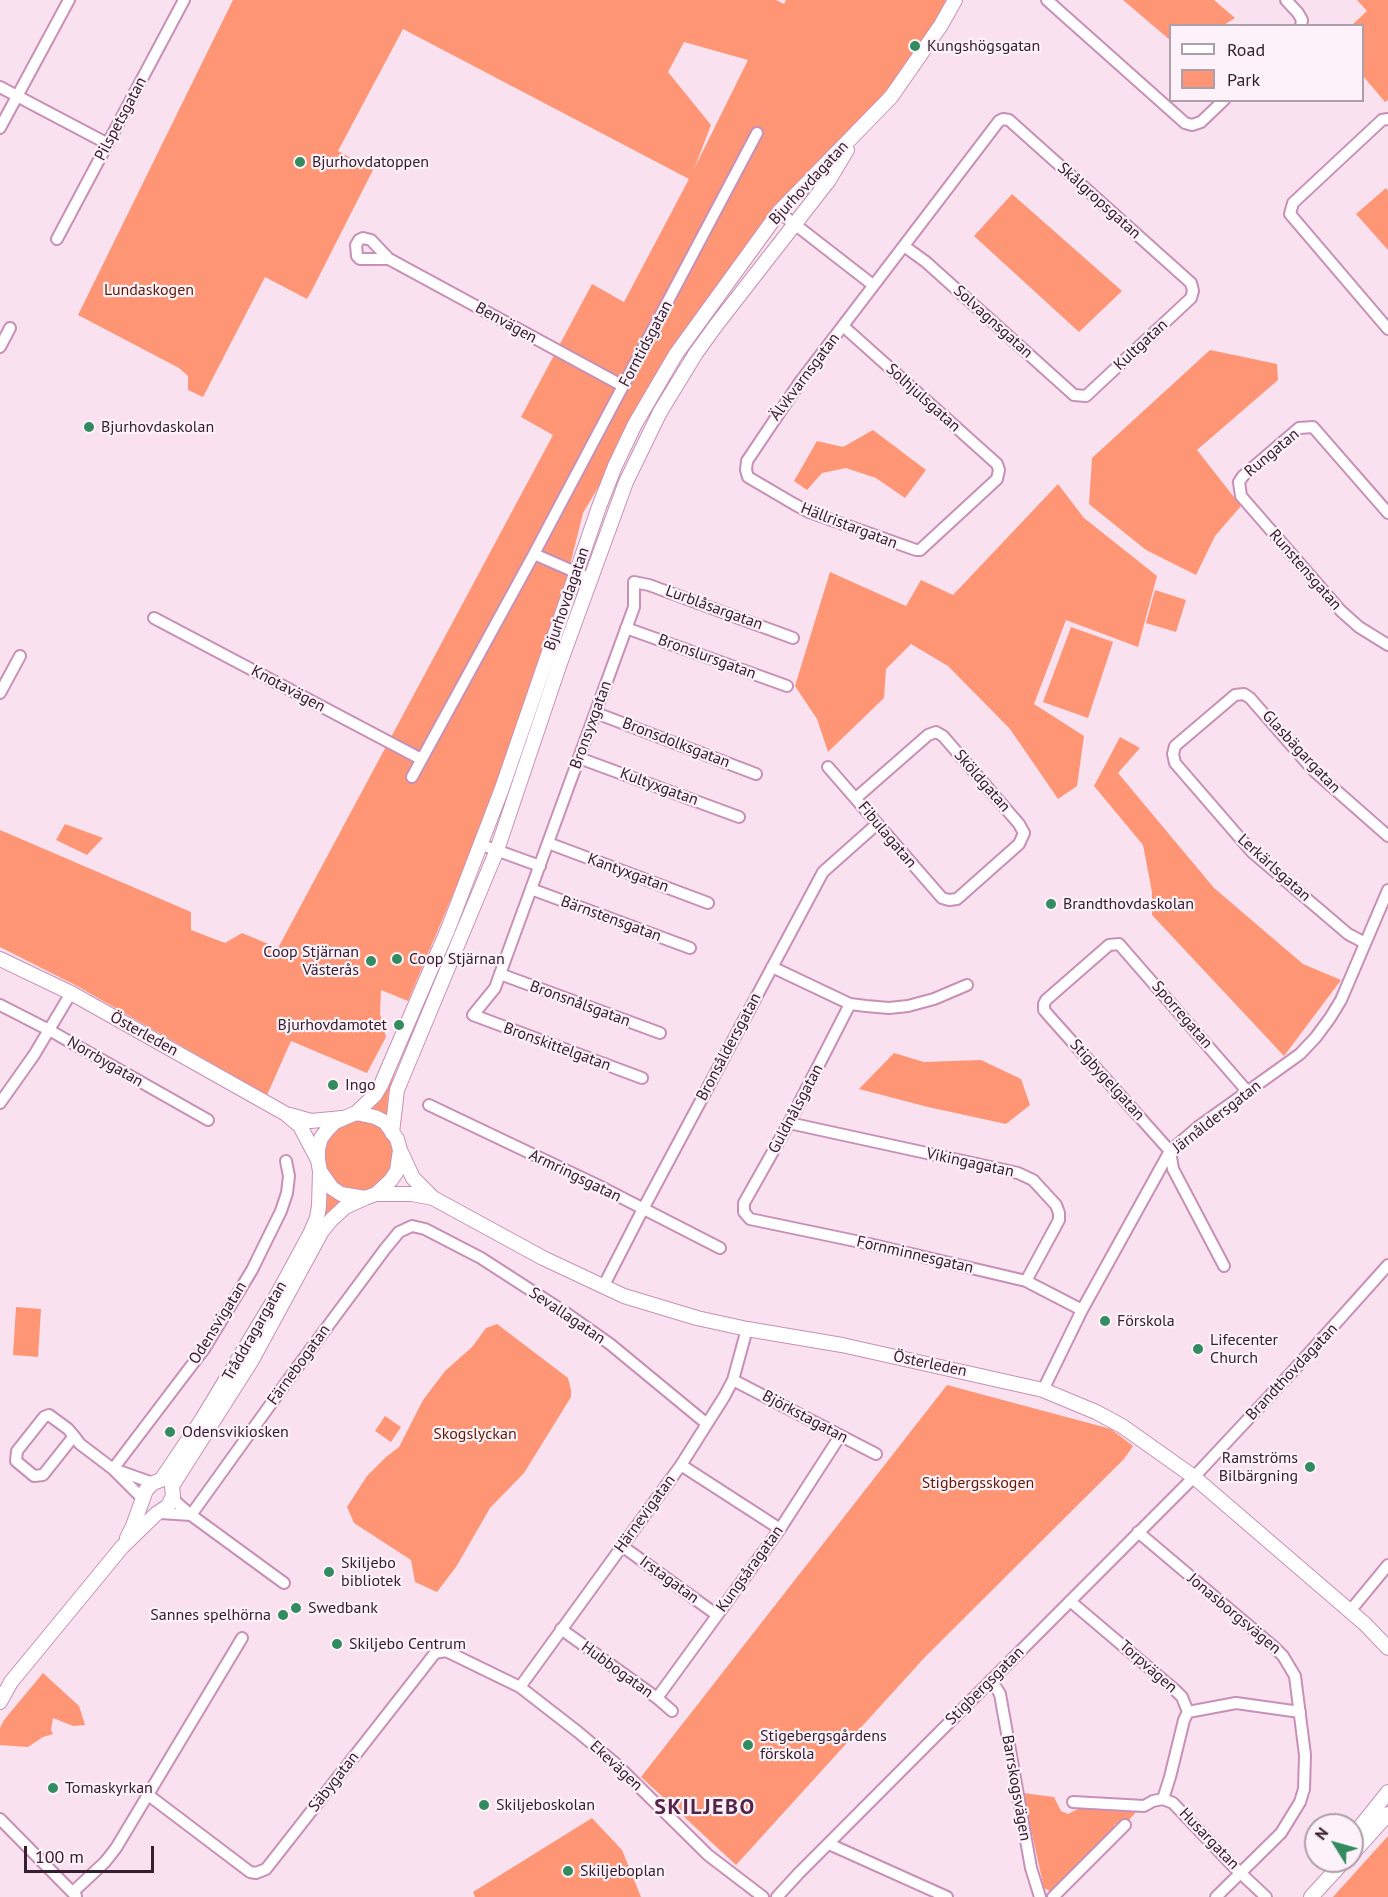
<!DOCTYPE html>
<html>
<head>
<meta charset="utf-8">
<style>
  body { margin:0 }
  #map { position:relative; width:1388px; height:1897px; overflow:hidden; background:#f9e1f0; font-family:"PT Sans",sans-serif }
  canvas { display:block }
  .legend { position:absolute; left:1169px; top:24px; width:195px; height:78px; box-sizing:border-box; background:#fef2fa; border:2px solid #ae9ea9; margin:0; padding:8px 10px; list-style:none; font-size:18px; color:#36202f }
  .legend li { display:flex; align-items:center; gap:12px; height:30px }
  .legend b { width:30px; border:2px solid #ae9ea9 }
  .north { position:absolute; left:1304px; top:1813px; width:60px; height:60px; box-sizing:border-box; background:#fef2fa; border:2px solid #ae9ea9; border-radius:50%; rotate:307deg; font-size:16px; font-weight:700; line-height:24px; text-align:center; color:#36202f }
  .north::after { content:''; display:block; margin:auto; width:21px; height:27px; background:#338b60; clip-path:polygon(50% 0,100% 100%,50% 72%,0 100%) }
  .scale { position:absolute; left:24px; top:1846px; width:130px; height:27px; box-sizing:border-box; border:3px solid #36202f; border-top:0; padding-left:8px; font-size:18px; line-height:21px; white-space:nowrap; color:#36202f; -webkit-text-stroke:4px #fef2fa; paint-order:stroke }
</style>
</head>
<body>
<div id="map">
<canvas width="1388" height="1897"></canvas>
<ul class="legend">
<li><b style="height:8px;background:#fff"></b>Road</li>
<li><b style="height:16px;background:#fe9675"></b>Park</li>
</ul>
<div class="north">N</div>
<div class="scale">100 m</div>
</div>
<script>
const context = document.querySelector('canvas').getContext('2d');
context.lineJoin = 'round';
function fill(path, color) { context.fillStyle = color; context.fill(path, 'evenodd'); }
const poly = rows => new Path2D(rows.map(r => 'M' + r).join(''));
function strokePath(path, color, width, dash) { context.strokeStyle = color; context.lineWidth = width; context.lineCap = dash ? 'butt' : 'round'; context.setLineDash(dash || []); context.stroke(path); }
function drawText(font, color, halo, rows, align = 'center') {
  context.font = font + ' "PT Sans",sans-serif'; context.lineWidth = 4.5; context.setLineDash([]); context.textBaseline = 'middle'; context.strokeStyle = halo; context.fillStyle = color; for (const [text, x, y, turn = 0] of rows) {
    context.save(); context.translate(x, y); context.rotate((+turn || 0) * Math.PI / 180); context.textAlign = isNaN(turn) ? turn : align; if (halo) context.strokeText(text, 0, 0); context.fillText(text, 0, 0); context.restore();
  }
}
fill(poly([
  [233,0,776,0,784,4,786,0,949,0,914,57,709,301,583,513,562,597,484,821,408,1001,381,990,380,1014,386,1037,367,1073,291,1041,267,1095,77,986,0,947,0,830,191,912,191,930,225,943,242,933,278,948,553,435,521,417,592,284,624,302,689,179,403,29,338,151,373,170,312,290,307,299,265,277,203,397,188,390,188,376,179,368,78,315],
  [684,42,748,60,694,169,711,125,668,72],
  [1123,0,1214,0,1235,18,1224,25,1170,26,1170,40],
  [1357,0,1388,0,1388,100,1385,102,1363,76,1362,26,1352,25,1367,11],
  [1386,188,1388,191,1388,250,1356,214],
  [1012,194,1122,291,1079,332,974,236],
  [1210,350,1277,364,1278,380,1197,450,1241,506,1215,536,1196,575,1146,550,1089,504,1092,458],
  [873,430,926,470,905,498,876,478,846,468,822,473,807,490,794,481,817,441,843,447],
  [1058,484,1084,518,1157,576,1138,647,1066,620,1034,704,1084,736,1077,786,1058,799,1010,729,948,666,911,644,886,669,884,698,828,752,817,719,795,686,830,572,906,606,921,580,953,595],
  [1155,590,1186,600,1176,632,1146,623],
  [1071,627,1113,642,1088,718,1043,702],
  [1120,737,1140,748,1118,773,1214,888,1303,964,1341,980,1284,1056,1152,915,1152,892,1143,845,1094,786],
  [65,824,103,838,87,855,56,840],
  [438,965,431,991,395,1072,388,1095,387,1117,370,1109],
  [894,1053,924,1062,981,1060,1021,1079,1030,1105,1006,1124,928,1107,859,1089],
  '324 1156a35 35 0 1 1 70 0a35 35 0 1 1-70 0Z',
  [326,1191,342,1200,331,1210,318,1230],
  [16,1307,41,1309,38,1357,13,1355],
  [497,1324,568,1378,571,1390,571,1397,524,1473,490,1508,456,1567,437,1592,415,1582,411,1560,354,1523,347,1507,367,1476,386,1457,399,1447,423,1400,445,1371,472,1347,486,1328],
  [947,1385,1111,1429,1133,1446,1124,1459,925,1657,736,1865,641,1777],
  [385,1416,401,1427,391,1442,375,1431],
  [43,1673,79,1706,85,1725,73,1726,53,1718,51,1730,53,1734,43,1737,28,1747,0,1745,0,1728,4,1720],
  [1023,1793,1054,1797,1061,1811,1068,1814,1082,1807,1136,1812,1126,1823,1122,1821,1114,1825,1114,1834,1052,1892,1044,1888],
  [592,1818,622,1850,641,1897,475,1897,473,1892],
  [1388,1836,1388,1897,1333,1897]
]), '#fe9675');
const minor = poly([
  [1047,0,1185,123,1192,125,1201,122,1224,100],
  [1286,0,1298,13,1302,20,1301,26],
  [0,87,108,144],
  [1388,119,1382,120,1293,203,1290,214,1388,329],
  [0,128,69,0],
  [779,212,873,285],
  [57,239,184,0],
  [389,259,371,240,363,238,359,240,356,245,357,256,360,259,389,259,623,386],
  [843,326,997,464,999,470,997,479,920,550,916,550,809,512,794,504,748,477,746,470,747,461,800,382,999,121,1003,119,1009,120,1191,283,1193,291,1191,298,1086,396,1074,395,926,262,904,246],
  [0,347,10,328],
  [1388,513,1313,427,1299,428,1243,476,1239,482,1241,496,1341,611,1359,627,1388,645],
  [534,554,591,579],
  [154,618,421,759],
  [626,628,787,686],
  [0,693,20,656],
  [596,713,756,774],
  [579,758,739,817],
  [828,767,942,898,949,900,957,899,1019,844,1024,833,1019,824,943,736,936,732,928,735,856,798],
  [412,777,534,554,757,133],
  [548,843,708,903],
  [482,845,540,866],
  [531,889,690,948],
  [1365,943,1348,934,1252,852,1175,763,1173,754,1175,746,1235,695,1244,694,1250,698,1313,770,1388,836],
  [772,967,850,1004,866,1006,889,1008,908,1006,934,999,967,985],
  [500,974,660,1033],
  [850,1004,789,1123,744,1203,744,1212,750,1219,865,1243,1026,1281,1082,1310],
  [0,1005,49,1030,208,1120],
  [642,1078,473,1015,495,988,500,974,634,607,634,582,649,585,793,638],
  [0,1103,34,1055,71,993],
  [429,1105,597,1185,720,1248],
  [789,1123,1018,1173,1033,1180,1056,1205,1059,1213,1059,1220,1026,1281],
  [1224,1266,1173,1169,1170,1151,1050,1017,1044,1010,1044,1004,1046,1000,1109,945,1119,944,1247,1091],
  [603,1287,643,1209,823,872,877,824],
  [733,1380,876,1454],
  [1043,1390,1082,1310,1170,1151,1198,1127,1300,1054,1316,1037,1330,1018,1341,1000,1388,890],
  [74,1436,43,1475,34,1476,16,1461,17,1451,44,1417,49,1415,68,1429,74,1436,80,1444,113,1469,142,1498],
  [681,1465,780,1529],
  [113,1469,204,1349,252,1270,281,1211,287,1193,289,1176,286,1161],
  [119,1471,153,1483],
  [173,1496,176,1502,191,1515,284,1583],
  [160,1513,191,1515],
  [191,1515,296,1369,385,1249,399,1232,412,1226,425,1229,481,1258,566,1313,610,1344,707,1424],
  [1138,1532,1274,1647,1283,1656,1295,1676,1305,1755,1304,1789,1300,1802,1281,1833,1216,1897],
  [622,1546,717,1615],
  [1070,1601,1175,1690,1182,1697,1188,1712,1236,1703,1300,1712],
  [1350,1611,1388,1565],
  [561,1629,657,1698,672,1711],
  [991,1680,1000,1694,1031,1868,1040,1897],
  [520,1687,681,1465,724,1397,733,1380,747,1329],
  [657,1698,780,1529,840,1436],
  [147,1794,250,1872,256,1873,266,1869,425,1666,435,1653,446,1651,520,1687,578,1732,615,1763,708,1855,763,1897],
  [1163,1799,1170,1777,1184,1720,1188,1712],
  [1073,1802,1144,1806,1153,1801,1163,1799,1173,1803,1233,1866,1266,1897],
  [0,1819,76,1896],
  [829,1844,947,1897],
  [73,1892,105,1862,116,1848,242,1638],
  [777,1897,799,1873,1194,1477,1293,1371,1388,1265],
  [1053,1897,1125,1825]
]);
const major = poly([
  [0,959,71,993,286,1114,300,1126,318,1160],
  [356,1113,375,1095,381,1085,448,929,501,791,599,507,615,466,635,424,676,354,779,212,891,97,941,25,955,0],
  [356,1113,375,1117,385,1122,397,1139,400,1150,397,1171,391,1180,376,1194,365,1198,341,1194,332,1188,320,1171,318,1160,318,1149,321,1138,328,1129,335,1122,356,1113],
  [290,1115,311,1121,342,1118],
  [392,1133,397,1090,497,850,560,663,626,482,660,412,696,353,717,324,829,180,847,150],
  [400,1150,413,1178,433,1198,543,1258,624,1296,697,1318,747,1329,842,1345,1043,1390,1096,1412,1122,1426,1194,1477,1365,1624,1388,1648],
  [376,1194,412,1194,433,1198],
  [127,1538,133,1526,146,1490,153,1483,161,1480,201,1421,277,1295,310,1234,317,1218,319,1206,320,1171],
  [0,1702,11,1682,122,1547,156,1514,168,1506,173,1496,172,1486,252,1360,322,1231,332,1219,345,1207,365,1198],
  [1352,1837,1388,1792],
  [1352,1854,1388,1814],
  [1311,1897,1344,1861]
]);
strokePath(minor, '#c890b6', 14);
strokePath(major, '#c890b6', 16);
strokePath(minor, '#fff', 10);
strokePath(major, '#fff', 14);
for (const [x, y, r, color] of [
  [915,46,6,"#338b60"],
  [300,162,6,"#338b60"],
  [89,427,6,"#338b60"],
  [1051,904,6,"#338b60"],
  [397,959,6,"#338b60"],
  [371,961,6,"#338b60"],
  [399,1025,6,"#338b60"],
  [333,1085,6,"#338b60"],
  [1105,1321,6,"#338b60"],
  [1198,1349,6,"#338b60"],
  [170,1432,6,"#338b60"],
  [1310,1467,6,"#338b60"],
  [329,1572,6,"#338b60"],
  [296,1608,6,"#338b60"],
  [283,1615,6,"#338b60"],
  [337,1644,6,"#338b60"],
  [748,1745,6,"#338b60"],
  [53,1788,6,"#338b60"],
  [484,1805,6,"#338b60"],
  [568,1871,6,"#338b60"]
]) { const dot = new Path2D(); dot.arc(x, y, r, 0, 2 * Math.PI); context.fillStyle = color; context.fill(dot); strokePath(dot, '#fef2fa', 2); }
drawText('16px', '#36202f', '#fef2fa', [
  ["Kungshögsgatan",927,46],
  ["Bjurhovdatoppen",312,162],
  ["Bjurhovdaskolan",101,427],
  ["Brandthovdaskolan",1063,904],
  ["Coop Stjärnan",359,952,"right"],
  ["Västerås",359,970,"right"],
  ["Coop Stjärnan",409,959],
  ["Bjurhovdamotet",387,1025,"right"],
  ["Ingo",345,1085],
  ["Förskola",1117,1321],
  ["Lifecenter",1210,1340],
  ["Church",1210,1358],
  ["Odensvikiosken",182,1432],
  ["Ramströms",1298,1458,"right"],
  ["Bilbärgning",1298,1476,"right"],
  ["Skiljebo",341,1563],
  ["bibliotek",341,1581],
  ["Swedbank",308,1608],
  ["Sannes spelhörna",271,1615,"right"],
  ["Skiljebo Centrum",349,1644],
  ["Stigebergsgårdens",760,1736],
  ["förskola",760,1754],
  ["Tomaskyrkan",65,1788],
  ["Skiljeboskolan",496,1805],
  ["Skiljeboplan",580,1871]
], 'left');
drawText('16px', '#36202f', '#fef2fa', [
  ["Pilspetsgatan",121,119,-62],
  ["Bjurhovdagatan",809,183,-47],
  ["Skålgropsgatan",1099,201,42],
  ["Solvagnsgatan",993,322,42],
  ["Benvägen",506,323,29],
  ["Forntidsgatan",646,344,-62],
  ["Kultgatan",1141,345,-43],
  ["Älvkvarnsgatan",805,377,-53],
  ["Solhjulsgatan",923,398,42],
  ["Rungatan",1272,453,-40],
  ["Hällristargatan",849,526,21],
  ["Runstensgatan",1305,570,49],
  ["Bjurhovdagatan",567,599,-71],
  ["Lurblåsargatan",714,608,20],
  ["Bronslursgatan",707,657,20],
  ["Knotavägen",288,689,28],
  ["Bronsyxgatan",591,725,-70],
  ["Bronsdolksgatan",676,743,21],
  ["Glasbägargatan",1301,752,47],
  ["Sköldgatan",982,781,49],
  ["Kultyxgatan",659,787,20],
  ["Fibulagatan",887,835,50],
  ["Lerkärlsgatan",1274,868,42],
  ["Kantyxgatan",628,873,20],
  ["Bärnstensgatan",611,919,20],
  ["Bronsnålsgatan",580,1004,20],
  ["Sporregatan",1182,1015,49],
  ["Österleden",144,1034,29],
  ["Bronskittelgatan",557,1047,20],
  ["Bronsåldersgatan",729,1047,-62],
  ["Norrbygatan",105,1062,30],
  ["Stigbygelgatan",1107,1080,48],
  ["Guldnålsgatan",796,1109,-62],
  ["Järnåldersgatan",1217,1117,-38],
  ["Vikingagatan",970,1163,12],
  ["Armringsgatan",575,1176,26],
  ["Fornminnesgatan",915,1255,13],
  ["Sevallagatan",567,1316,34],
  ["Odensvigatan",218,1323,-58],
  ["Tråddragargatan",255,1331,-60],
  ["Österleden",930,1364,12],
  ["Färnebogatan",299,1365,-54],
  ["Brandthovdagatan",1292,1372,-47],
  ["Björkstagatan",805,1417,28],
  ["Härnevigatan",645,1514,-54],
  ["Kungsåragatan",750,1569,-54],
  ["Irstagatan",669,1580,36],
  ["Jonasborgsvägen",1234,1614,40],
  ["Torpvägen",1148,1667,41],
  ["Hubbogatan",617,1670,36],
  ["Stigbergsgatan",985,1686,-45],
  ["Ekevägen",616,1766,43],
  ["Säbygatan",334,1782,-52],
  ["Barrskogsvägen",1016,1788,80],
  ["Husargatan",1209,1839,46]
]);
drawText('16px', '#621900', '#fef2fa', [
  ["Lundaskogen",149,290],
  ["Skogslyckan",475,1434],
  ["Stigbergsskogen",978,1483]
]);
context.letterSpacing = '1.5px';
drawText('bold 22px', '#542547', '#fef2fa', [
  ["SKILJEBO",705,1808]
]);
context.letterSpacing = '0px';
</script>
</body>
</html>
